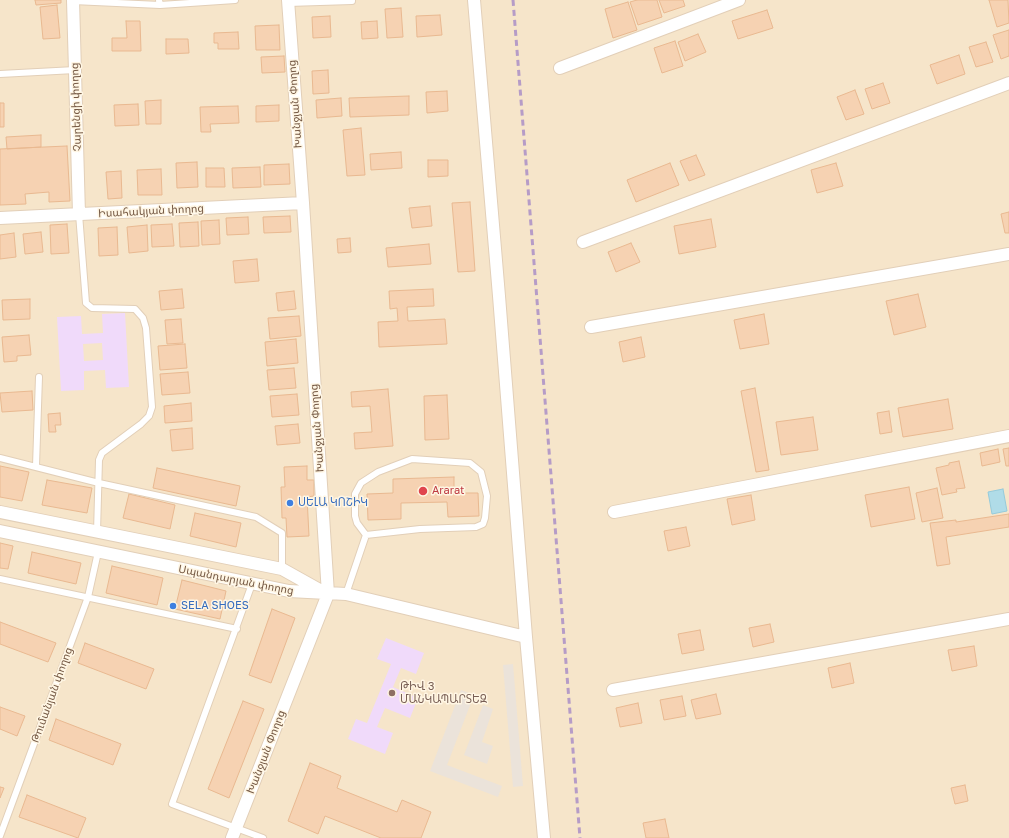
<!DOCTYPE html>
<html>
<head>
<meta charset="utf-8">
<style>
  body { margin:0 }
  canvas { display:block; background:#fef3dc }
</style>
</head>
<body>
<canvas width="1009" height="838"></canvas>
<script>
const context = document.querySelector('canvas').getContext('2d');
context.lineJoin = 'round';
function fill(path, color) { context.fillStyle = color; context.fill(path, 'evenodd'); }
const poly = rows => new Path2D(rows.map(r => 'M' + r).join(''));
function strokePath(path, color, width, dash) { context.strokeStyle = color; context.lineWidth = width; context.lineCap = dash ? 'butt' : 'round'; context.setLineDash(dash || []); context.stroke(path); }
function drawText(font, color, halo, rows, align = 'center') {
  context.font = font + ' "Golos Text","Noto Sans Armenian",sans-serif'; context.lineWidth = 3; context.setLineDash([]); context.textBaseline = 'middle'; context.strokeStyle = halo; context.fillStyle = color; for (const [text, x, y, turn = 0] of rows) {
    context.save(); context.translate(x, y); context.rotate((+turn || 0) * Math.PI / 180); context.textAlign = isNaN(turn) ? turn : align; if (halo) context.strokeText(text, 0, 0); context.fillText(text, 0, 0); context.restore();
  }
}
fill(poly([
  [0,0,1009,0,1009,838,0,838]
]), '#f6e5ca');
fill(poly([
  [513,664,523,786,513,787,503,665],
  [461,690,474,695,447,765,502,786,498,797,430,771],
  [483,705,493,709,482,742,493,746,487,764,464,755]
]), '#ebe3da');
fill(poly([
  [125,313,129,387,106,388,105,370,84,371,84,390,61,391,57,317,81,316,82,334,103,333,102,314],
  [102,343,103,360,84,361,83,344],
  [386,638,424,653,416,674,401,668,393,687,418,698,410,718,385,708,377,727,393,733,385,754,348,739,356,719,367,723,391,664,377,659]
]), '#f0dafa');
const water = poly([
  [1003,489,1007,511,992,514,988,492,1003,489]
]);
fill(water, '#b0dce8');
strokePath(water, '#96cbdb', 1);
const building = poly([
  [35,0,61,0,61,3,36,5,35,0],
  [637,0,657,0,662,17,638,25,630,2,637,0],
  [659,0,683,0,685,6,664,13,659,0],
  [989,0,1008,0,1009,23,997,27,989,0],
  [628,2,637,30,613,38,605,9,628,2],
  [57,5,60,38,43,39,40,7,57,5],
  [401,8,403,37,387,38,385,9,401,8],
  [767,10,773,28,738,39,732,21,767,10],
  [440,15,442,35,417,37,416,16,440,15],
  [330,16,331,37,313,38,312,17,330,16],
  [126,21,140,21,141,51,112,51,112,38,127,38,126,21],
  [377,21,378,38,362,39,361,22,377,21],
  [279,25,280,50,256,50,255,26,279,25],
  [1009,30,1009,56,1001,59,993,35,1009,30],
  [238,32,239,49,218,49,218,43,214,43,214,33,238,32],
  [698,34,706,52,685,61,678,42,698,34],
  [166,39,188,39,189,53,166,54,166,39],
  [675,41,683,66,662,73,654,48,675,41],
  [986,42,993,62,976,67,969,47,986,42],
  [959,55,965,74,937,84,930,65,959,55],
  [284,56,285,72,262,73,261,57,284,56],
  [328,70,329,93,313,94,312,71,328,70],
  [883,83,890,103,872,109,865,89,883,83],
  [855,90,864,114,846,120,837,97,855,90],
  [447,91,448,111,427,113,426,92,447,91],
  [409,96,409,115,350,117,349,98,409,96],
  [341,98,342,116,317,118,316,100,341,98],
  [161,100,161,124,146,124,145,101,161,100],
  [0,103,4,103,4,127,0,127,0,103],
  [138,104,139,125,115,126,114,105,138,104],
  [279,105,279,121,256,122,256,106,279,105],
  [238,106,239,123,210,124,211,132,201,132,200,107,238,106],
  [361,128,365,175,347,176,343,130,361,128],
  [41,135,41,147,7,149,6,137,41,135],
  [67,146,70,201,49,202,49,192,25,194,26,204,0,205,0,149,67,146],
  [401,152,402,168,371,170,370,154,401,152],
  [696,155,705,175,689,181,680,161,696,155],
  [428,160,448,160,448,176,428,177,428,160],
  [197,162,198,187,177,188,176,163,197,162],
  [670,163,679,185,636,202,627,180,670,163],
  [836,163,843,186,817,193,811,170,836,163],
  [289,164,290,184,264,185,264,165,289,164],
  [260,167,261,187,233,188,232,168,260,167],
  [206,168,224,168,225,187,206,187,206,168],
  [161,169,162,195,138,195,137,170,161,169],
  [121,171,122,198,108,199,106,172,121,171],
  [470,202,475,271,458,272,452,203,470,202],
  [430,206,432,226,412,228,409,208,430,206],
  [1009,212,1009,233,1005,233,1001,214,1009,212],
  [290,216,291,232,264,233,263,217,290,216],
  [248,217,249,234,227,235,226,218,248,217],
  [711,219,716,247,679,254,674,226,711,219],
  [219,220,220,244,202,245,201,221,219,220],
  [198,222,199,246,180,247,179,223,198,222],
  [67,224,69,253,51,254,50,225,67,224],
  [172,224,174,246,152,247,151,225,172,224],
  [147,225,148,251,129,253,127,227,147,225],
  [117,227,118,255,99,256,98,228,117,227],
  [41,232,43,252,25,254,23,234,41,232],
  [14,233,16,257,0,259,0,235,14,233],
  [350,238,351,252,338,253,337,239,350,238],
  [631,243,640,262,616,272,608,252,631,243],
  [429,244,431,264,388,267,386,248,429,244],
  [257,259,259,281,235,283,233,261,257,259],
  [182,289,184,308,161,310,159,291,182,289],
  [433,289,434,306,407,307,408,321,445,319,447,344,379,347,378,322,398,321,397,308,390,309,389,291,433,289],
  [294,291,296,309,278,311,276,293,294,291],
  [918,294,926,327,894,335,886,301,918,294],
  [30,299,30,319,3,320,2,300,30,299],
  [764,314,769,344,740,349,734,320,764,314],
  [299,316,301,336,270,339,268,318,299,316],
  [181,319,183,343,167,344,165,320,181,319],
  [29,335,31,355,17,356,17,361,4,362,2,337,29,335],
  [641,337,645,357,623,362,619,342,641,337],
  [296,339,298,363,267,366,265,342,296,339],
  [185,344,187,368,160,370,158,346,185,344],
  [294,368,296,388,269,390,267,370,294,368],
  [188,372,190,393,162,395,160,374,188,372],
  [755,388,769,470,756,472,741,391,755,388],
  [388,389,393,446,355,449,354,433,372,432,370,406,352,407,351,392,388,389],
  [32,391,33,410,2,412,0,393,32,391],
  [297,394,299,415,272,417,270,396,297,394],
  [447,395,449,439,425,440,424,396,447,395],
  [948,399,953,429,903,437,898,408,948,399],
  [191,403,192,421,165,423,164,406,191,403],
  [889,411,892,432,880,434,877,413,889,411],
  [60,413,61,425,55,425,56,432,49,432,48,414,60,413],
  [813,417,818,450,781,455,776,422,813,417],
  [298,424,300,443,277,445,275,426,298,424],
  [192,428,193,449,172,451,170,430,192,428],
  [1009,448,1009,466,1006,466,1003,449,1009,448],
  [998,449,1000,462,982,466,980,453,998,449],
  [959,461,965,488,956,489,957,492,942,495,936,468,949,465,949,463,959,461],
  [0,466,29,472,22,501,0,497,0,466],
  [307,466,307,480,314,480,314,496,307,497,309,536,287,537,286,518,282,518,281,487,285,487,284,467,307,466],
  [157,468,240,486,236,506,153,488,157,468],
  [454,477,454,493,478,493,479,516,448,517,447,502,401,503,401,519,368,520,367,494,393,493,393,479,454,477],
  [47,480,92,488,87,513,42,505,47,480],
  [909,487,915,519,871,527,865,495,909,487],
  [937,488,943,518,922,522,916,493,937,488],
  [129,494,175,505,170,529,123,518,129,494],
  [751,495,755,520,732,525,727,499,751,495],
  [195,513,241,523,236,547,190,536,195,513],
  [1009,514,1009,527,946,537,950,564,937,566,930,523,956,520,956,522,1009,514],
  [686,527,690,546,668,551,664,531,686,527],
  [0,543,13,546,8,569,0,568,0,543],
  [32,552,81,563,76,584,28,573,32,552],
  [112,566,163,578,157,605,106,593,112,566],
  [182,580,226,591,220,619,175,609,182,580],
  [272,609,295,618,271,683,249,675,272,609],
  [0,622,56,643,48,662,0,644,0,622],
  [770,624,774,642,753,647,749,628,770,624],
  [700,630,704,650,682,654,678,634,700,630],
  [85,643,154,669,146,689,78,663,85,643],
  [974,646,977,666,952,671,948,650,974,646],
  [850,663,854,683,832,688,828,668,850,663],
  [716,694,721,714,696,719,691,700,716,694],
  [682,696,686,716,664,720,660,700,682,696],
  [243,701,264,709,229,798,208,789,243,701],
  [638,703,642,723,620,727,616,708,638,703],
  [0,707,25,716,17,736,0,729,0,707],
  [56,719,121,744,113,765,49,740,56,719],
  [310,763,341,776,337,788,397,812,402,800,431,812,421,838,381,838,325,816,318,834,288,821,310,763],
  [965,785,968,801,955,804,951,788,965,785],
  [0,787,4,788,0,798,0,787],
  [27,795,86,818,78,838,19,817,27,795],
  [665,819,669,838,646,838,643,823,665,819]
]);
fill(building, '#f6d2b2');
strokePath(building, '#e9b991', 1);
const service = poly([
  [159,0,160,5,235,0],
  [73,1,160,5],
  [288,3,352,1,352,0],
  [0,74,75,70],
  [79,214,86,303,92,308,135,309,143,318,146,328,152,407,149,416,141,424,102,453,99,460,97,532],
  [0,458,99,483,256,517,282,533,282,569],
  [36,466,39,377],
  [0,579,237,629],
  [252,584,172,804,263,838],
  [346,594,366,535,420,529,476,527,483,524,485,518,487,496,481,472,470,463,412,459,378,472,361,483,355,494,355,516,357,523,366,535],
  [0,836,88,597,98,552]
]);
const minor = poly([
  [73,0,79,214],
  [474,0,499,296,526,637,544,838],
  [560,68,739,0],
  [0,218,303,203],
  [583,242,1009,83],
  [591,327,1009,254],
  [0,512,282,569,325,593],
  [614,512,1009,436],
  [0,531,289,591,346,594,526,637],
  [613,690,1009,619],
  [232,838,328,594,303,203,288,0]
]);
strokePath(service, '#e2cfb8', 8);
strokePath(minor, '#e2cfb8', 14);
strokePath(service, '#fff', 6);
strokePath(minor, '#fff', 12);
strokePath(poly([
  [513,0,580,838]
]), '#b69cc7', 3, [6, 4]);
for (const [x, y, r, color] of [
  [423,491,5,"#e0444e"],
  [290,503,4,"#3f7fe0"],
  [173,606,4,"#3f7fe0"],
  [392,693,4,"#8d6e63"]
]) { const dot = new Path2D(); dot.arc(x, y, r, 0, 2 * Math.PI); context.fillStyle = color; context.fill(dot); strokePath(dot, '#fff6e4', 1.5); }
drawText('11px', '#755944', '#fff6e4', [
  ["Խանջյան Փողոց",295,104,-94],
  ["Չարենցի փողոց",76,107,-92],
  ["Իսահակյան փողոց",151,211,-3],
  ["Խանջյան Փողոց",317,428,-94],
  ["Սպանդարյան փողոց",236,580,11],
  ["Թումանյան փողոց",52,695,-70],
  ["Խանջյան Փողոց",266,752,-69]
]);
drawText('11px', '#be3a42', '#fff6e4', [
  ["Ararat",432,491]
], 'left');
drawText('11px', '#366cbe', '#fff6e4', [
  ["ՍԵԼԱ ԿՈՇԻԿ",298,503],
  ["SELA SHOES",181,606]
], 'left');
drawText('11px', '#785e54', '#fff6e4', [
  ["ԹԻՎ 3",400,687],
  ["ՄԱՆԿԱՊԱՐՏԵԶ",400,700]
], 'left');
</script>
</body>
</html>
